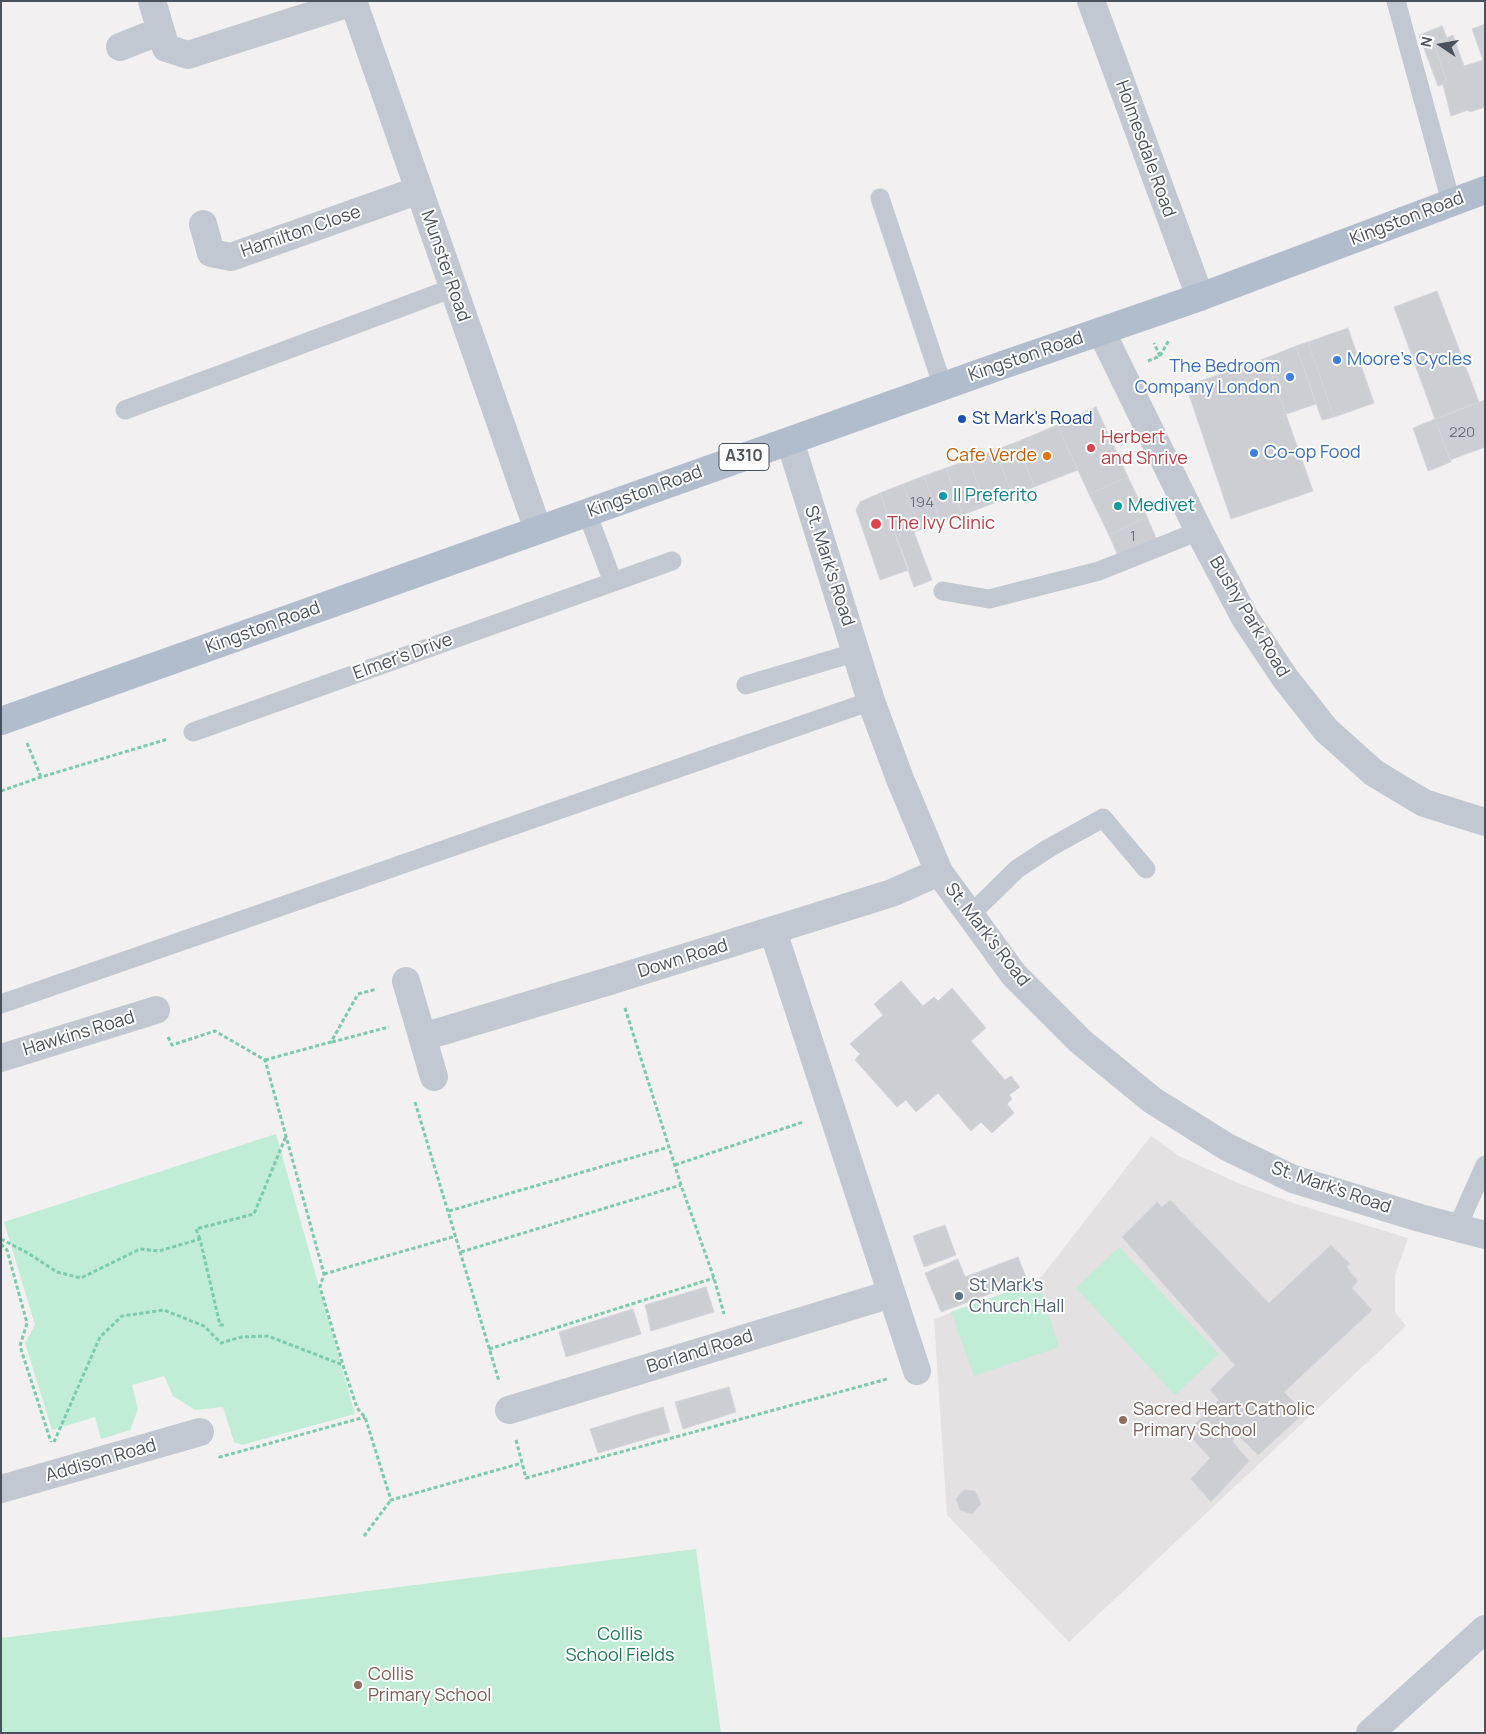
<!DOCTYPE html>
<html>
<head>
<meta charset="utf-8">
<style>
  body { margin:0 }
  #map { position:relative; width:1486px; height:1734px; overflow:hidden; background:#f2f0f0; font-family:Manrope,sans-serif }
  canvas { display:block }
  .frame { position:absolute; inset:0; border:2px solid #49515c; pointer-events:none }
  .north { position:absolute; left:1416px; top:20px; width:50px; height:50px; -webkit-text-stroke:4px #fff; paint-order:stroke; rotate:282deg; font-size:14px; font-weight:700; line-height:20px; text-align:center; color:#49515c }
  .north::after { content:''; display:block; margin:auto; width:18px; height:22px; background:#49515c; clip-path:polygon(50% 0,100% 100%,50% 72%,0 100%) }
</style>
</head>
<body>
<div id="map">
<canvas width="1486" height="1734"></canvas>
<div class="frame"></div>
<div class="north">N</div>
</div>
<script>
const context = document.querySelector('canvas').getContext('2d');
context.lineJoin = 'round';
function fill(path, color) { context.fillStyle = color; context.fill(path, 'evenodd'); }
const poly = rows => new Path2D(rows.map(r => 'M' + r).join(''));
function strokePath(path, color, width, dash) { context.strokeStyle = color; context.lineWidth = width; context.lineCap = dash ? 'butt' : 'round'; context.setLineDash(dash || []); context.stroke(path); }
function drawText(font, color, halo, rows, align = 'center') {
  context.font = font + ' Manrope,sans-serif'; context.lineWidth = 4; context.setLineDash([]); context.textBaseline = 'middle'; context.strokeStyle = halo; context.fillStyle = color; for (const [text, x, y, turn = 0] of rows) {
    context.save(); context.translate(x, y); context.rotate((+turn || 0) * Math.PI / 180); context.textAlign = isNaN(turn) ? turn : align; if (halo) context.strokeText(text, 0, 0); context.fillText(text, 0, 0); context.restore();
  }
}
fill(poly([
  [1151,1136,1179,1156,1240,1184,1296,1204,1408,1238,1395,1275,1395,1312,1406,1326,1069,1642,947,1515,934,1319,1038,1281]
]), '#e3e1e1');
fill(poly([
  [276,1134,355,1414,242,1445,234,1442,223,1407,195,1410,173,1396,164,1376,132,1385,138,1409,130,1430,101,1439,95,1417,52,1430,25,1343,35,1325,4,1222],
  [1119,1247,1219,1354,1175,1395,1076,1288],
  [1038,1281,1059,1347,974,1376,951,1312],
  [696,1549,721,1733,1,1733,1,1638]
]), '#c1edd7');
const building = poly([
  [1485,24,1485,107,1470,112,1468,110,1451,116,1443,85,1447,83,1434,44,1453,35,1464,66,1483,60,1472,29,1485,24],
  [1442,26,1447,38,1434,44,1447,83,1438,86,1419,35,1442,26],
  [1437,291,1479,402,1435,419,1394,307,1437,291],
  [1348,328,1374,403,1334,417,1308,342,1348,328],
  [1308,342,1334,417,1322,420,1296,346,1308,342],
  [1296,346,1316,404,1286,414,1266,358,1296,346],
  [1266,358,1313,491,1231,519,1186,386,1266,358],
  [1485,400,1485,447,1450,460,1435,419,1485,400],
  [1096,407,1128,477,1089,494,1057,425,1096,407],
  [1435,419,1451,462,1428,471,1413,428,1435,419],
  [1057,425,1078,470,1034,487,1017,442,1057,425],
  [1017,442,1034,487,1013,496,995,450,1017,442],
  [995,450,1013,496,986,506,969,460,995,450],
  [969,460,986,506,962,515,946,468,969,460],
  [946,468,962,515,941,522,924,476,946,468],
  [924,476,941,522,920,530,903,484,924,476],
  [1128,477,1147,517,1109,535,1089,494,1128,477],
  [903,484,920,530,914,532,932,580,914,587,880,493,903,484],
  [880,493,909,570,880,580,856,510,860,502,880,493],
  [1147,517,1157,540,1119,558,1109,535,1147,517],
  [901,981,923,1006,934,997,938,1001,952,988,986,1028,971,1041,1005,1080,1011,1076,1020,1087,1009,1095,1012,1099,1007,1104,1014,1113,992,1133,981,1122,971,1131,938,1093,916,1112,906,1100,897,1107,855,1060,860,1054,850,1044,883,1015,874,1004,901,981],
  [1170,1200,1269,1303,1331,1245,1350,1264,1346,1267,1358,1281,1352,1288,1372,1310,1284,1392,1304,1413,1258,1455,1238,1435,1232,1441,1249,1461,1211,1502,1191,1479,1210,1458,1192,1438,1199,1431,1194,1425,1219,1400,1210,1390,1235,1365,1122,1237,1157,1202,1162,1207,1170,1200],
  [945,1225,956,1255,924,1267,913,1236,945,1225],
  [1018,1257,1027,1280,941,1312,925,1273,958,1259,965,1277,1018,1257],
  [706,1287,714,1312,651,1331,645,1305,706,1287],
  [633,1309,641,1334,566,1357,559,1332,633,1309],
  [729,1387,736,1412,683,1429,675,1402,729,1387],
  [663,1407,670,1432,598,1453,590,1429,663,1407],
  [964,1490,975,1491,981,1504,972,1514,960,1510,956,1499,964,1490]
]);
fill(building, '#cdced4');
strokePath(building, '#d4d5db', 1);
strokePath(poly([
  [1160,356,1169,340],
  [1148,361,1160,356,1154,343],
  [27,743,41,777],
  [1,791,41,777,168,739],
  [625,1008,681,1185,714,1278,724,1314],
  [168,1037,172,1045,215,1031,265,1060,324,1274,320,1287,343,1365,357,1408,365,1417,391,1500,522,1463],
  [332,1042,389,1027],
  [265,1060,331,1042,358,994,377,989],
  [415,1102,499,1381],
  [675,1165,803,1122],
  [449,1211,669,1147],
  [1,1239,28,1253,57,1272,81,1278,140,1249,159,1251,200,1239,220,1325,224,1325],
  [200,1239,196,1229,254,1214,286,1136],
  [1,1244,7,1250,27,1323,20,1346,51,1442],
  [461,1252,681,1185],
  [324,1274,456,1236],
  [489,1349,714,1278],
  [516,1440,526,1478,887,1379],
  [54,1442,100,1337,122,1316,164,1310,204,1326,221,1343,241,1337,268,1336,343,1365],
  [219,1456,220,1457,365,1417],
  [364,1536,391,1500]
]), '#7acaac', 3, [4, 2.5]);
strokePath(poly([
  [1396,1,1451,202],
  [880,198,943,387],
  [125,410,453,288],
  [587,513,613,582],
  [943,591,989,599,1099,571,1199,531],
  [746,685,857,652],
  [193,732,672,561],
  [970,915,1017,869,1049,848,1103,818,1146,869],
  [1,1004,871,701],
  [1457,1228,1485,1165]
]), '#c1c8d1', 19);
strokePath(poly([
  [152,1,166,48,188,55,353,2],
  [353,1,538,530],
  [1091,1,1200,297],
  [120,47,160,31],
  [203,224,211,253,231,257,419,190],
  [1101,331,1199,531,1245,618,1285,678,1326,730,1374,773,1424,803,1485,822],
  [790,441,871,701,900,779,939,872,1014,975,1080,1041,1152,1100,1227,1147,1293,1179,1420,1218,1485,1235],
  [773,931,917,1371],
  [406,981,434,1077],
  [423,1037,616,979,892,893,939,872],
  [1,1058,156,1010],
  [509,1410,891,1294],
  [1,1489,200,1432],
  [1370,1733,1485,1629]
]), '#c1c8d1', 28);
strokePath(poly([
  [1,721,1000,366,1200,297,1485,190]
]), '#b1bccd', 28);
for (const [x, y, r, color] of [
  [1337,360,5,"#3f7fe0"],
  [1290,377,5,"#3f7fe0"],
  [962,419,5,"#1a4fb4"],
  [1091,448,5,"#e0444e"],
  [1254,453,5,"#3f7fe0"],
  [1047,456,5,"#e8710a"],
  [943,496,5,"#0f9aa8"],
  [1118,506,5,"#0f9aa8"],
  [876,524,6,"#e0444e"],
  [959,1296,5,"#5c6f8a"],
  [1123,1420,5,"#8d6e63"],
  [358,1685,5,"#8d6e63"]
]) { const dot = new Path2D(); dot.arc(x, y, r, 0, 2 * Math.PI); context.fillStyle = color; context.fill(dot); strokePath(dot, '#fff', 2); }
drawText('15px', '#6a707a', null, [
  ["220",1462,433],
  ["194",922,503],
  ["1",1133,537]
]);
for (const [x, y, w] of [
  [744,457,50]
]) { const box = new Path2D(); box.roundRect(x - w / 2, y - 13.5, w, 27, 4); context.fillStyle = '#fff'; context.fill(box); strokePath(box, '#49515c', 1); }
drawText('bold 16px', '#49515c', null, [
  ["A310",744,457]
]);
drawText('18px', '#49515c', '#fff', [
  ["Holmesdale Road",1145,149,70],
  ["Kingston Road",1407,219,-21],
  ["Hamilton Close",301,232,-19],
  ["Munster Road",445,266,71],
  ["Kingston Road",1026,357,-19],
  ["Kingston Road",645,492,-20],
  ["St. Mark's Road",829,566,72],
  ["Bushy Park Road",1249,617,59],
  ["Kingston Road",263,628,-20],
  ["Elmer's Drive",403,657,-20],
  ["St. Mark's Road",987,935,52],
  ["Down Road",683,959,-17],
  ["Hawkins Road",79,1034,-17],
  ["St. Mark's Road",1331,1188,19],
  ["Borland Road",700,1352,-17],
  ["Addison Road",101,1461,-16]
]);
drawText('18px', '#366cbe', '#fff', [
  ["Moore’s Cycles",1347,360],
  ["The Bedroom",1280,367,"right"],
  ["Company London",1280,388,"right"],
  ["Co-op Food",1264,453]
], 'left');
drawText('18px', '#164399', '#fff', [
  ["St Mark's Road",972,419]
], 'left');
drawText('18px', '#be3a42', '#fff', [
  ["Herbert",1101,438],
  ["and Shrive",1101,459],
  ["The Ivy Clinic",887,524]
], 'left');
drawText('18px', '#c56008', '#fff', [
  ["Cafe Verde",1037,456]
], 'right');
drawText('18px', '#0d838f', '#fff', [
  ["Il Preferito",953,496],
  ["Medivet",1128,506]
], 'left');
drawText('18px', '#4e5e75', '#fff', [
  ["St Mark's",969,1286],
  ["Church Hall",969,1307]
], 'left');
drawText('18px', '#785e54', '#fff', [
  ["Sacred Heart Catholic",1133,1410],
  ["Primary School",1133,1431],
  ["Collis",368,1675],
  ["Primary School",368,1696]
], 'left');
drawText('18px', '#1c7b57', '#fff', [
  ["Collis",620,1635],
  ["School Fields",620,1656]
]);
</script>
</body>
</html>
